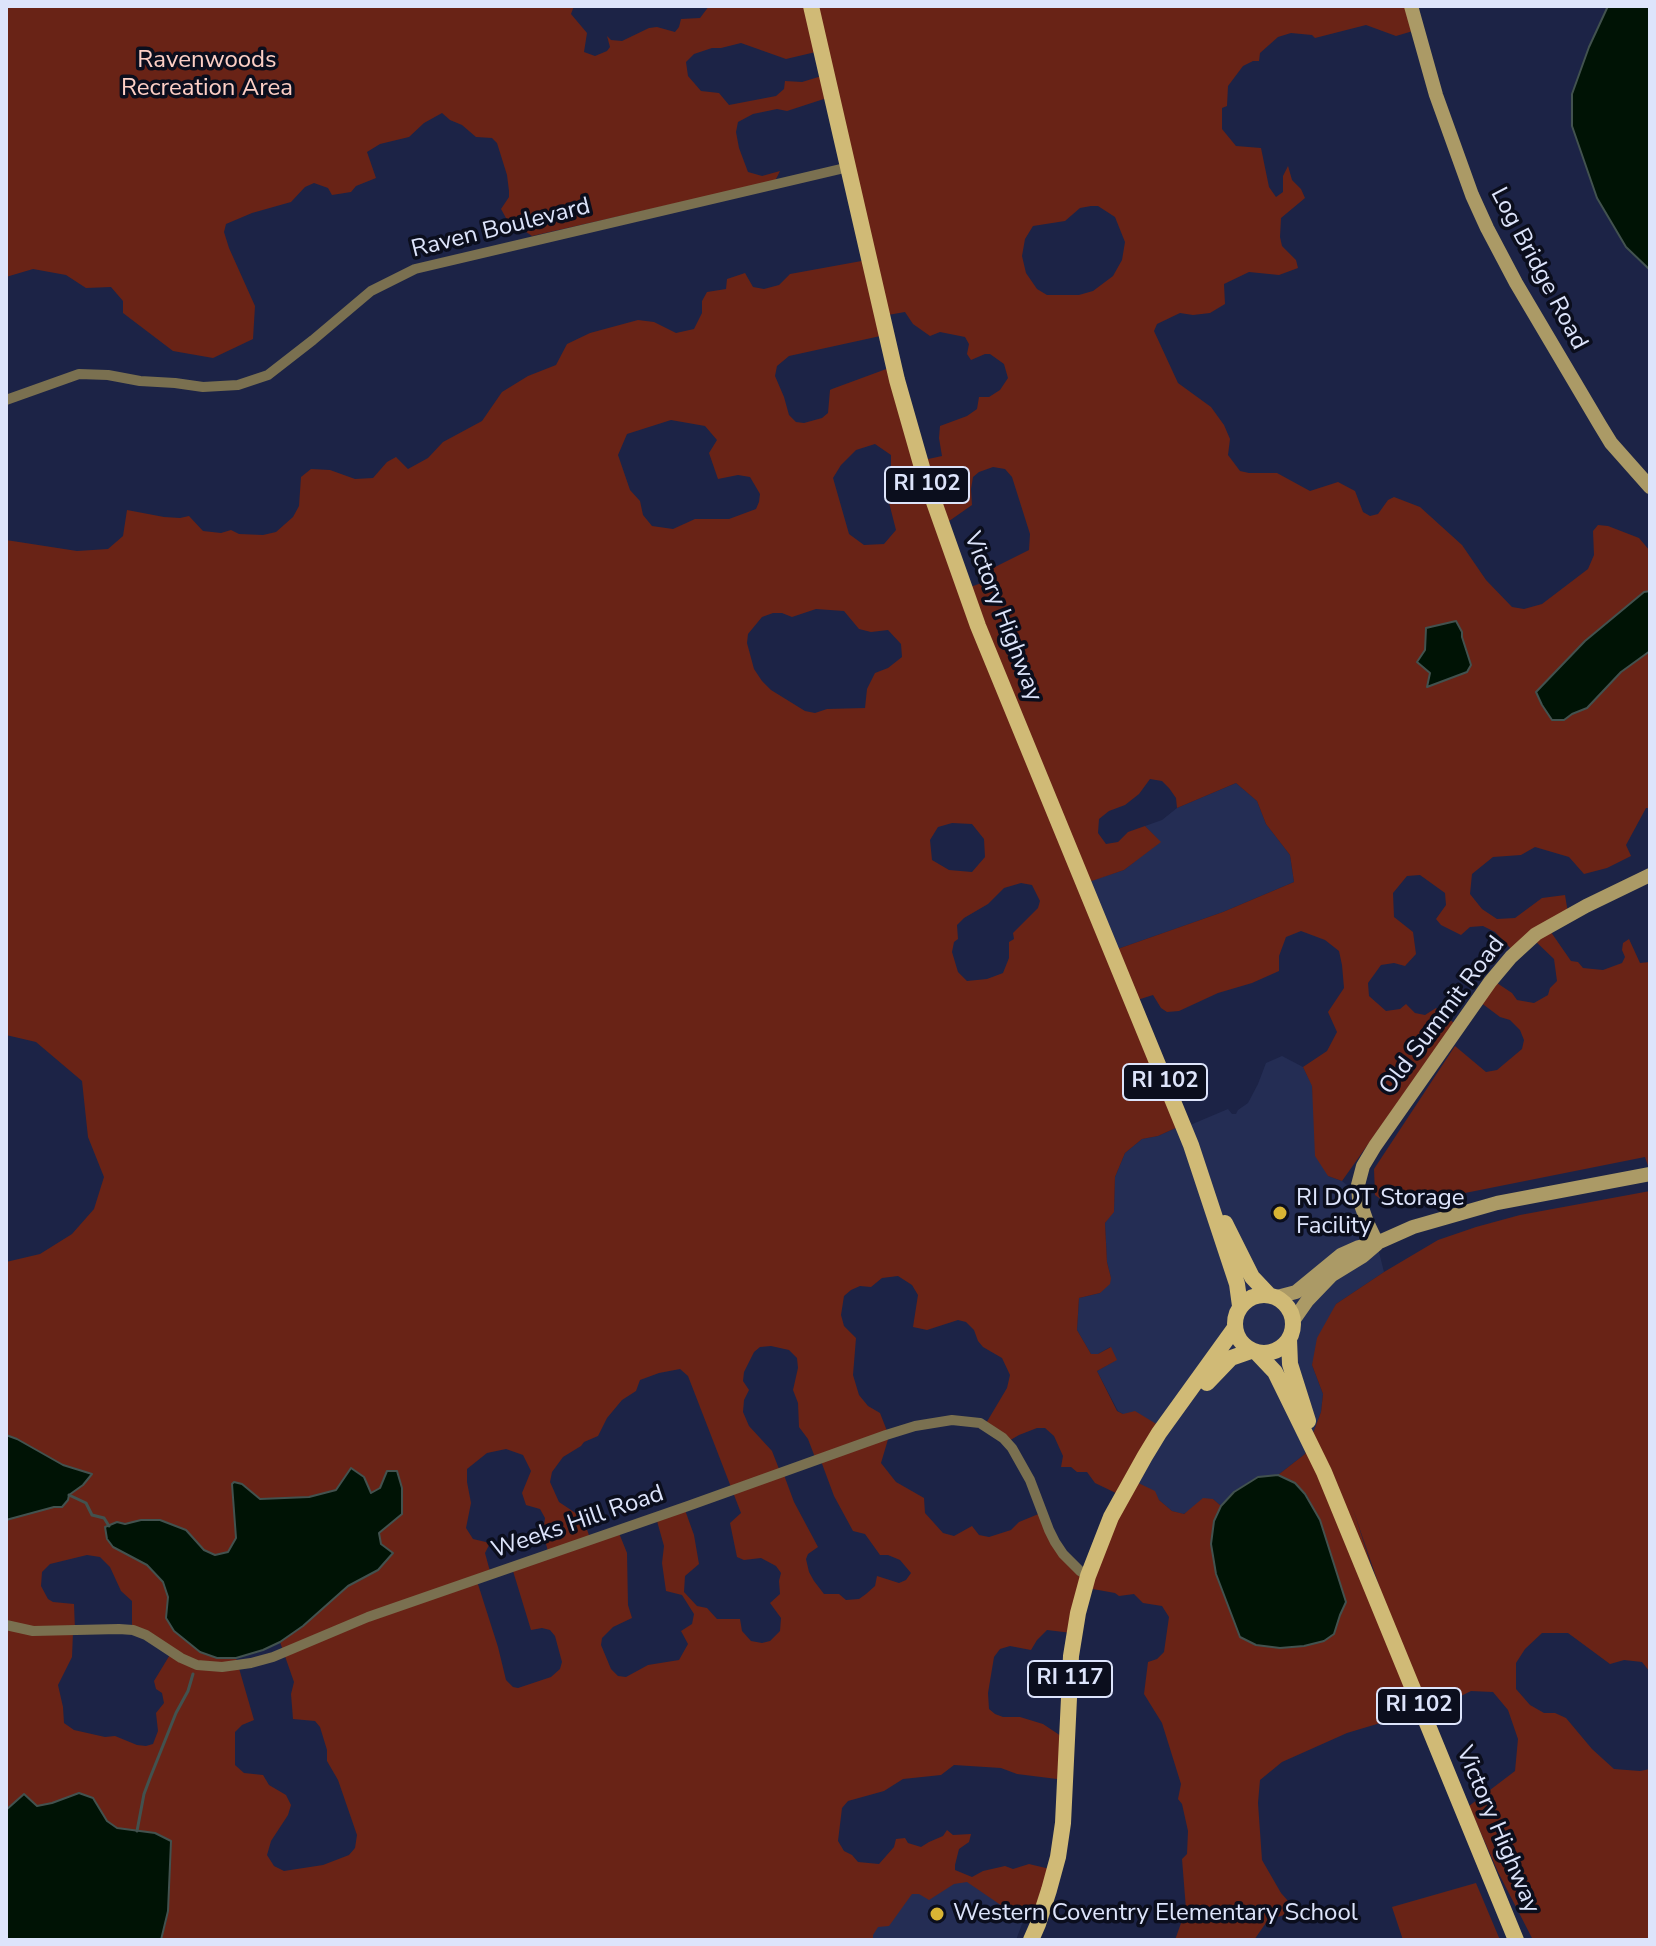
<!DOCTYPE html>
<html>
<head>
<meta charset="utf-8">
<style>
  body { margin:0 }
  #map { position:relative; width:1656px; height:1946px; overflow:hidden; background:#1c2346; font-family:"Nunito Sans",sans-serif }
  canvas { display:block }
  .frame { position:absolute; inset:0; border:8px solid #dde4fb; pointer-events:none }
</style>
</head>
<body>
<div id="map">
<canvas width="1656" height="1946"></canvas>
<div class="frame"></div>
</div>
<script>
const context = document.querySelector('canvas').getContext('2d');
context.lineJoin = 'round';
function fill(path, color) { context.fillStyle = color; context.fill(path, 'evenodd'); }
const poly = rows => new Path2D(rows.map(r => 'M' + r).join(''));
function strokePath(path, color, width, dash) { context.strokeStyle = color; context.lineWidth = width; context.lineCap = dash ? 'butt' : 'round'; context.setLineDash(dash || []); context.stroke(path); }
function drawText(font, color, halo, rows, align = 'center') {
  context.font = font + ' "Nunito Sans",sans-serif'; context.lineWidth = 7; context.setLineDash([]); context.textBaseline = 'middle'; context.strokeStyle = halo; context.fillStyle = color; for (const [text, x, y, turn = 0] of rows) {
    context.save(); context.translate(x, y); context.rotate((+turn || 0) * Math.PI / 180); context.textAlign = isNaN(turn) ? turn : align; if (halo) context.strokeText(text, 0, 0); context.fillText(text, 0, 0); context.restore();
  }
}
fill(poly([
  [1236,783,1257,801,1266,824,1290,855,1294,882,1223,912,1109,952,1083,883,1124,870,1160,842,1145,826,1162,820,1177,808],
  [1282,1056,1303,1067,1312,1085,1314,1108,1328,1176,1342,1181,1359,1195,1377,1244,1384,1272,1336,1304,1312,1365,1323,1394,1321,1412,1305,1454,1278,1475,1257,1477,1234,1492,1221,1506,1213,1499,1183,1514,1172,1511,1159,1500,1130,1479,1123,1414,1118,1411,1097,1371,1116,1360,1110,1347,1098,1354,1091,1354,1077,1330,1079,1298,1100,1293,1111,1278,1107,1262,1105,1223,1114,1211,1115,1177,1125,1153,1142,1139,1158,1136,1180,1126,1183,1128,1228,1109,1232,1114,1236,1114,1238,1110,1248,1103,1258,1084,1266,1063],
  [943,1874,1031,1900,1016,1940,810,1940]
]), '#242d54');
fill(poly([
  [6,6,574,6,571,14,587,33,584,52,595,56,607,51,610,47,607,36,611,40,622,41,649,28,657,27,675,32,679,27,681,19,700,18,709,6,1412,6,1413,31,1396,36,1366,25,1315,38,1312,35,1291,33,1278,37,1260,53,1259,61,1253,61,1243,66,1228,86,1227,106,1222,108,1222,129,1236,146,1261,148,1269,187,1276,197,1283,192,1283,176,1288,166,1292,180,1301,189,1305,198,1281,218,1280,237,1282,246,1296,260,1298,268,1279,275,1249,272,1224,284,1225,304,1210,313,1193,315,1180,313,1157,324,1154,331,1178,383,1211,407,1224,425,1230,439,1228,455,1240,471,1249,473,1277,473,1310,491,1338,482,1355,491,1363,512,1370,516,1378,514,1388,500,1394,497,1420,507,1462,545,1486,580,1512,607,1524,609,1542,604,1588,569,1594,555,1593,531,1598,525,1608,526,1639,538,1650,551,1650,591,1644,592,1537,692,1564,720,1572,714,1587,708,1621,672,1650,651,1650,808,1646,808,1626,845,1631,856,1607,868,1584,874,1569,857,1535,847,1521,855,1493,857,1472,874,1470,894,1482,909,1497,919,1515,918,1542,898,1565,895,1568,913,1546,925,1571,961,1578,962,1583,968,1603,970,1622,963,1625,957,1622,950,1623,943,1629,939,1640,963,1650,962,1650,1172,1645,1157,1435,1199,1389,1205,1375,1195,1374,1169,1455,1046,1486,1072,1497,1070,1522,1049,1524,1040,1520,1030,1510,1020,1500,1017,1480,1002,1494,981,1512,993,1517,1000,1534,1003,1548,995,1550,988,1557,981,1554,959,1532,938,1514,952,1495,932,1483,926,1470,927,1461,935,1441,925,1436,919,1446,905,1445,893,1420,875,1407,876,1393,893,1394,917,1413,932,1416,954,1405,966,1394,963,1381,965,1368,983,1369,996,1386,1011,1400,1009,1406,1004,1415,1013,1425,1015,1436,1008,1454,1023,1342,1181,1328,1176,1315,1156,1312,1086,1303,1067,1327,1051,1337,1032,1328,1012,1344,988,1342,965,1339,951,1325,940,1301,931,1286,937,1279,956,1279,971,1252,983,1218,993,1179,1011,1167,1012,1161,1008,1153,995,1131,1002,1180,1126,1158,1136,1142,1139,1125,1153,1115,1177,1114,1212,1105,1223,1107,1262,1111,1278,1110,1284,1100,1293,1079,1298,1077,1330,1091,1354,1098,1354,1111,1347,1117,1360,1097,1371,1117,1411,1123,1414,1135,1411,1158,1425,1130,1479,1155,1491,1159,1500,1172,1511,1184,1514,1203,1498,1213,1499,1221,1506,1214,1521,1211,1544,1216,1574,1240,1637,1279,1648,1304,1646,1324,1641,1334,1634,1340,1615,1346,1602,1320,1520,1306,1494,1295,1483,1278,1475,1305,1454,1321,1412,1323,1394,1312,1365,1317,1338,1336,1304,1384,1272,1438,1240,1476,1227,1520,1215,1650,1191,1650,1672,1642,1662,1624,1660,1610,1664,1568,1633,1542,1633,1525,1649,1516,1663,1516,1689,1530,1705,1544,1713,1555,1713,1566,1718,1592,1749,1614,1769,1640,1771,1650,1769,1650,1940,1533,1940,1498,1872,1469,1806,1515,1771,1518,1739,1508,1710,1493,1692,1471,1691,1461,1696,1425,1721,1353,1509,1417,1708,1400,1715,1397,1718,1347,1733,1282,1762,1260,1780,1258,1803,1262,1860,1281,1893,1297,1911,1268,1920,1254,1940,1175,1940,1186,1909,1182,1859,1187,1854,1188,1831,1182,1804,1178,1799,1181,1784,1162,1723,1144,1694,1148,1662,1157,1659,1164,1652,1169,1617,1162,1606,1143,1603,1134,1594,1119,1596,1115,1593,1087,1588,1072,1633,1047,1630,1037,1640,1031,1650,1010,1646,1000,1649,994,1657,988,1693,989,1709,995,1714,1003,1717,1020,1717,1043,1724,1067,1740,1065,1780,1017,1774,1001,1768,954,1765,941,1775,903,1779,884,1791,848,1801,842,1808,838,1841,844,1851,852,1855,858,1862,879,1864,894,1847,896,1839,905,1838,908,1843,921,1847,929,1842,943,1836,947,1830,953,1835,971,1834,969,1842,959,1849,955,1865,955,1870,972,1877,983,1871,1005,1866,1013,1869,1029,1864,1050,1869,1037,1924,1008,1910,967,1882,954,1884,929,1900,919,1894,912,1894,889,1926,878,1927,873,1935,873,1940,161,1940,167,1919,155,1833,117,1828,107,1821,79,1793,52,1803,36,1806,9,1806,6,1810,6,1520,54,1507,62,1507,69,1495,83,1485,92,1474,63,1465,17,1439,6,1435,6,1262,40,1254,72,1234,94,1209,104,1177,88,1137,82,1081,36,1042,6,1035,6,540,77,551,108,549,123,536,127,510,164,517,180,518,189,516,203,531,221,533,231,530,239,534,263,535,276,532,293,517,299,506,301,477,311,469,330,470,355,479,373,478,387,462,396,457,408,469,428,458,443,442,482,421,502,392,528,376,556,365,567,344,590,333,638,320,654,322,676,333,694,329,702,313,702,301,707,292,726,289,727,279,745,273,753,287,764,289,779,285,790,274,867,260,830,97,787,111,777,109,753,114,738,122,736,132,739,148,748,172,762,176,780,171,775,181,532,236,506,218,501,209,509,197,509,191,507,175,497,143,492,138,476,137,462,125,450,120,442,113,424,123,409,137,380,144,367,152,376,178,356,186,351,192,332,195,328,188,314,183,305,187,291,202,252,213,226,224,224,232,229,248,255,306,253,339,213,358,173,351,123,313,123,301,111,287,86,288,66,275,33,269,6,277],
  [741,43,786,59,820,51,825,75,802,82,785,81,784,89,776,96,729,105,719,93,701,91,688,76,686,62,694,54,712,48,721,48],
  [1091,206,1098,206,1115,217,1125,242,1122,260,1113,276,1093,291,1079,295,1047,295,1037,289,1026,273,1022,256,1025,239,1033,226,1065,221,1080,208],
  [905,312,913,324,930,336,940,332,965,337,969,344,967,354,971,360,985,354,990,354,1004,364,1008,378,1000,390,989,397,979,397,977,409,967,416,940,426,939,438,942,456,919,461,889,368,832,389,830,390,828,413,822,418,804,423,796,422,789,415,784,397,775,376,777,366,789,356,885,335,882,316],
  [671,420,705,426,717,440,709,453,718,479,738,475,750,477,760,494,759,502,756,509,729,519,695,519,673,529,652,526,643,515,640,501,630,490,618,455,627,434],
  [875,444,891,455,891,468,885,487,896,530,884,544,864,545,849,534,833,478,841,465,856,450],
  [993,467,1005,469,1012,477,1030,534,1029,550,989,570,984,582,965,589,942,526,972,505,971,489,973,477,979,472],
  [816,609,844,611,859,629,871,632,888,630,901,644,902,657,888,668,875,673,867,689,865,708,827,709,815,713,805,711,771,690,762,681,754,669,747,643,748,634,762,617,773,613,782,613,792,617],
  [1150,779,1162,781,1169,788,1176,798,1177,808,1236,783,1257,801,1266,824,1290,855,1294,882,1223,912,1109,952,1083,884,1124,870,1161,842,1145,826,1128,832,1118,842,1106,844,1098,833,1099,819,1109,811,1125,805,1139,794],
  [952,823,972,824,984,839,985,857,972,872,949,870,932,860,930,840,938,827],
  [1021,883,1032,885,1040,901,1038,908,1013,933,1014,939,1009,942,1009,958,1003,973,987,979,967,981,958,972,952,952,954,942,958,939,957,925,964,918,988,904,1004,888],
  [898,1276,912,1285,918,1295,913,1327,927,1330,958,1320,966,1322,974,1330,978,1341,983,1347,1002,1358,1010,1375,1007,1388,985,1425,1007,1442,1019,1435,1037,1428,1045,1428,1054,1436,1063,1456,1061,1467,1071,1467,1077,1472,1087,1472,1095,1483,1120,1495,1080,1573,1041,1513,1019,1522,1011,1530,989,1537,979,1535,972,1526,954,1536,943,1533,925,1513,924,1498,896,1482,881,1463,889,1436,880,1413,868,1406,859,1395,853,1375,856,1338,844,1326,841,1315,844,1296,851,1290,860,1286,871,1287,882,1278],
  [771,1346,789,1350,797,1358,798,1368,793,1390,798,1403,799,1427,808,1439,816,1460,821,1461,834,1496,853,1531,865,1534,880,1555,888,1555,900,1560,911,1573,906,1580,899,1583,877,1576,875,1586,866,1594,859,1599,846,1600,839,1594,824,1594,814,1581,809,1572,806,1559,808,1554,818,1547,794,1502,784,1475,781,1474,772,1451,749,1426,743,1412,744,1400,749,1390,743,1381,744,1372,754,1352,760,1347],
  [680,1369,688,1376,741,1513,730,1523,737,1557,744,1560,761,1558,776,1566,781,1573,779,1581,780,1594,770,1603,781,1618,780,1631,770,1641,762,1643,751,1641,742,1631,740,1619,717,1619,707,1608,697,1606,684,1592,685,1576,699,1564,694,1535,685,1510,657,1521,664,1546,662,1563,666,1591,682,1595,694,1614,692,1624,681,1631,688,1644,679,1660,648,1665,626,1677,618,1676,611,1669,601,1645,602,1638,613,1627,632,1618,628,1605,627,1553,619,1533,591,1541,583,1518,559,1502,550,1482,552,1472,563,1457,581,1446,584,1442,598,1436,607,1418,622,1400,636,1391,640,1380,659,1373],
  [506,1449,523,1455,531,1471,522,1493,526,1505,540,1509,545,1518,543,1533,549,1555,513,1571,531,1630,542,1628,550,1630,555,1636,562,1662,560,1669,551,1677,518,1688,513,1687,506,1680,498,1647,477,1581,491,1575,485,1553,490,1543,473,1539,466,1528,471,1503,467,1482,467,1469,487,1453],
  [232,1484,260,1500,309,1497,336,1490,370,1493,380,1488,402,1514,379,1533,381,1544,392,1554,378,1570,348,1586,303,1626,280,1642,294,1682,291,1694,293,1719,315,1721,320,1727,327,1750,327,1761,338,1780,357,1835,355,1848,349,1855,323,1865,284,1871,274,1866,267,1855,271,1841,288,1815,291,1805,286,1795,269,1785,263,1775,244,1773,235,1765,235,1732,242,1725,254,1720,236,1658,217,1658,200,1652,166,1618,168,1597,164,1582,147,1565,113,1547,107,1539,117,1522,186,1530,204,1550,215,1555,228,1552,236,1538],
  [87,1555,100,1557,110,1567,121,1591,132,1601,132,1630,171,1653,154,1681,156,1689,162,1693,164,1703,156,1713,158,1731,153,1744,146,1746,137,1745,115,1736,105,1737,74,1730,64,1723,63,1707,58,1685,72,1657,73,1632,75,1630,74,1604,53,1602,48,1599,41,1586,42,1572,50,1564],
  [1476,1883,1500,1940,1403,1940,1392,1907]
]), '#692316');
const water = poly([
  [1608,6,1650,6,1650,270,1626,247,1597,198,1572,126,1572,94,1589,47,1608,6],
  [1650,591,1650,651,1621,672,1587,708,1572,714,1564,720,1552,720,1542,705,1536,692,1585,641,1644,592,1650,591],
  [1456,621,1462,632,1462,637,1471,665,1467,672,1427,687,1430,673,1417,662,1425,650,1426,628,1456,621],
  [6,1435,17,1439,63,1465,92,1474,83,1485,69,1495,68,1500,62,1507,54,1507,6,1520,6,1435],
  [351,1468,364,1477,371,1493,380,1488,387,1471,397,1471,402,1488,402,1514,379,1533,381,1544,393,1553,378,1570,348,1586,303,1626,280,1642,263,1650,236,1658,217,1658,200,1652,174,1631,166,1618,168,1597,163,1582,147,1565,113,1547,107,1539,105,1527,117,1522,125,1524,141,1520,160,1520,186,1530,204,1550,215,1555,228,1552,236,1538,232,1484,234,1482,242,1484,260,1499,309,1497,336,1490,351,1468],
  [1278,1475,1295,1483,1305,1494,1320,1520,1346,1602,1340,1615,1334,1634,1324,1641,1304,1646,1280,1648,1256,1645,1240,1637,1216,1574,1211,1544,1214,1521,1221,1506,1234,1492,1258,1477,1278,1475],
  [79,1793,93,1798,107,1821,117,1828,155,1833,171,1841,168,1911,161,1940,6,1940,6,1810,24,1794,37,1806,52,1803,79,1793]
]);
fill(water, '#001305');
strokePath(water, '#42524f', 2);
strokePath(poly([
  [69,1495,86,1503,92,1515,104,1518,109,1526],
  [137,1831,144,1794,150,1778,176,1713,188,1691,193,1674]
]), '#42524f', 3);
strokePath(poly([
  [6,400,79,374,108,375,140,381,175,383,203,387,238,385,268,375,313,340,371,291,415,269,849,167],
  [6,1625,33,1631,119,1629,133,1630,146,1635,181,1658,197,1665,222,1667,251,1663,273,1657,368,1617,688,1506,886,1435,915,1426,952,1420,980,1423,1003,1438,1012,1448,1030,1480,1049,1530,1055,1542,1063,1554,1080,1571,1088,1576]
]), '#7a7050', 10);
strokePath(poly([
  [1411,6,1436,95,1472,195,1487,228,1516,283,1600,425,1611,443,1650,487],
  [1377,1243,1367,1222,1359,1199,1358,1185,1363,1166,1375,1146,1490,982,1511,957,1536,934,1586,906,1650,875],
  [1277,1297,1296,1292,1341,1255,1359,1247,1377,1243,1413,1227,1497,1203,1650,1174],
  [1293,1321,1307,1301,1332,1275,1363,1256,1377,1244]
]), '#ab9a66', 14);
strokePath(poly([
  [811,6,897,380,923,471,978,626,1191,1145,1237,1284,1240,1306],
  [1225,1223,1252,1277,1269,1295],
  '1235 1324a29 29 0 1 1 58 0a29 29 0 1 1-58 0Z',
  [1289,1339,1290,1364,1308,1421],
  [1257,1353,1275,1372,1324,1472,1516,1940],
  [1207,1383,1231,1358,1251,1351],
  [1031,1940,1038,1924,1049,1890,1058,1857,1063,1823,1071,1656,1078,1613,1088,1576,1111,1517,1145,1456,1159,1433,1234,1329]
]), '#d0ba76', 16);
for (const [x, y, r, color] of [
  [1280,1213,8,"#d8b434"],
  [937,1914,8,"#d8b434"]
]) { const dot = new Path2D(); dot.arc(x, y, r, 0, 2 * Math.PI); context.fillStyle = color; context.fill(dot); strokePath(dot, '#0b0e1d', 3); }
for (const [x, y, w] of [
  [927,485,84],
  [1165,1082,84],
  [1070,1679,84],
  [1419,1706,84]
]) { const box = new Path2D(); box.roundRect(x - w / 2, y - 18, w, 36, 6); context.fillStyle = '#0b0e1d'; context.fill(box); strokePath(box, '#dde4fb', 2); }
drawText('bold 22px', '#dde4fb', null, [
  ["RI 102",927,485],
  ["RI 102",1165,1082],
  ["RI 117",1070,1679],
  ["RI 102",1419,1706]
]);
drawText('24px', '#fdcfc5', '#0b0e1d', [
  ["Ravenwoods",207,61],
  ["Recreation Area",207,89]
]);
drawText('24px', '#dde4fb', '#0b0e1d', [
  ["Raven Boulevard",501,229,-14],
  ["Log Bridge Road",1538,269,62],
  ["Victory Highway",1002,617,69],
  ["Old Summit Road",1443,1016,-53],
  ["Weeks Hill Road",578,1523,-19],
  ["Victory Highway",1497,1830,67]
]);
drawText('24px', '#dde4fb', '#0b0e1d', [
  ["RI DOT Storage",1296,1199],
  ["Facility",1296,1227],
  ["Western Coventry Elementary School",953,1914]
], 'left');
</script>
</body>
</html>
